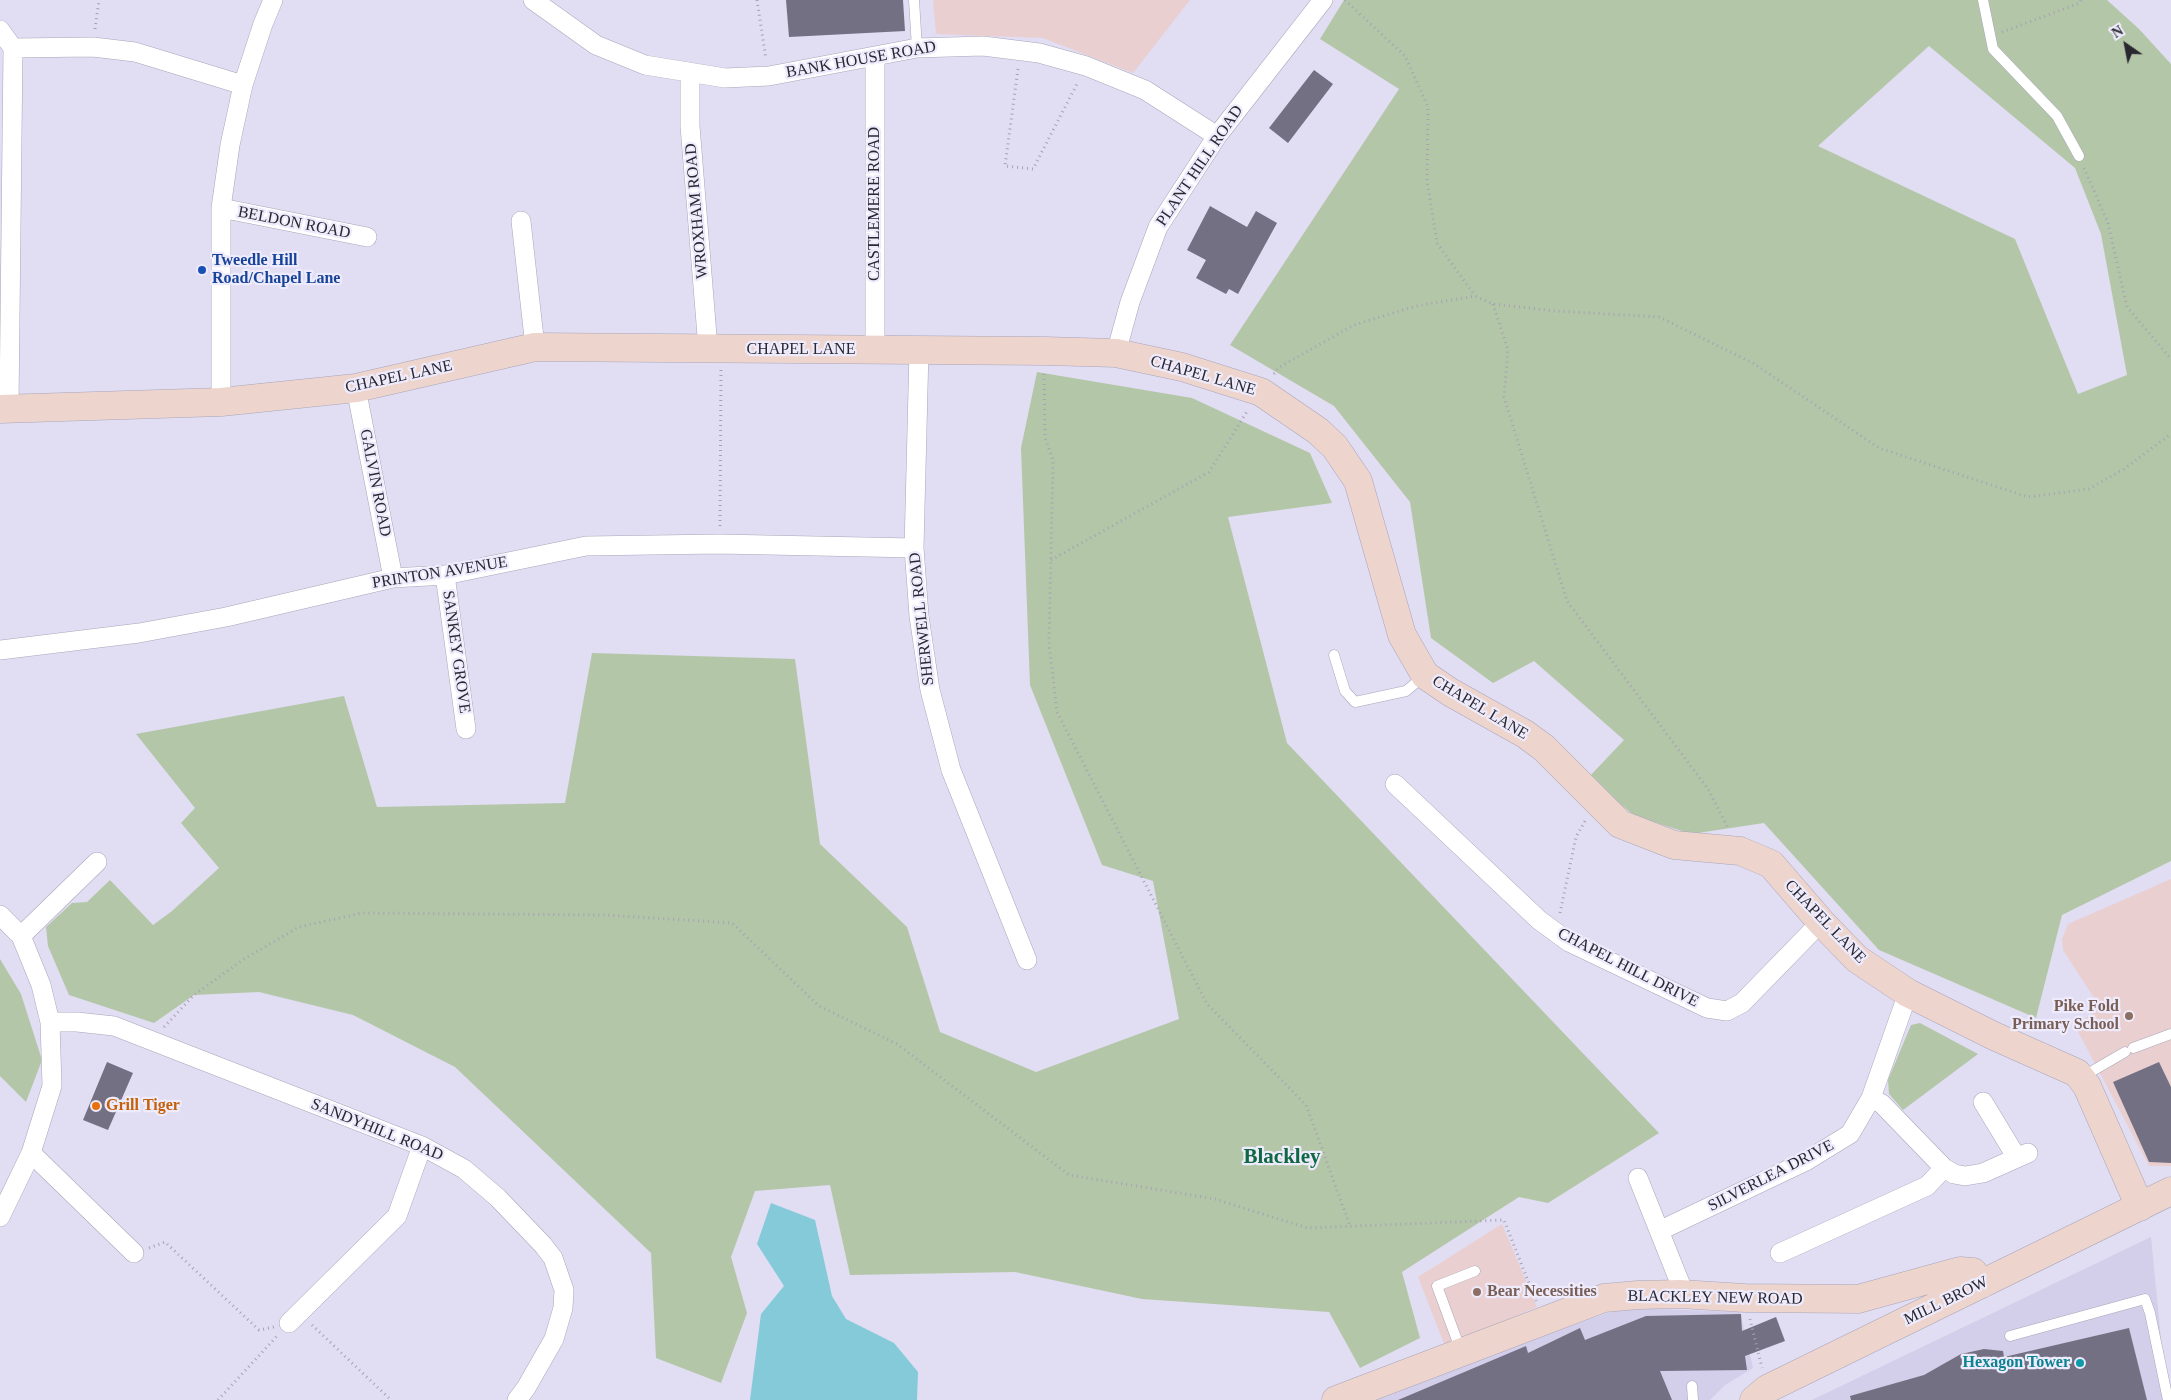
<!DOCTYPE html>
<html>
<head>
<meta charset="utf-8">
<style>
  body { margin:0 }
  #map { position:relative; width:2171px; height:1400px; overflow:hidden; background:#e1ddf3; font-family:"Times New Roman",serif }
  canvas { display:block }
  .north { position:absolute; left:2101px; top:20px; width:50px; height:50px; -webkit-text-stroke:4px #eeebfd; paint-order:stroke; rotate:327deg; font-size:14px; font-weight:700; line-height:20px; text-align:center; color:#292730 }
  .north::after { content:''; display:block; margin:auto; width:18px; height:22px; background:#292730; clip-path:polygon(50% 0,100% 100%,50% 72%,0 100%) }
</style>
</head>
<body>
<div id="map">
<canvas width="2171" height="1400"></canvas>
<div class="north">N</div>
</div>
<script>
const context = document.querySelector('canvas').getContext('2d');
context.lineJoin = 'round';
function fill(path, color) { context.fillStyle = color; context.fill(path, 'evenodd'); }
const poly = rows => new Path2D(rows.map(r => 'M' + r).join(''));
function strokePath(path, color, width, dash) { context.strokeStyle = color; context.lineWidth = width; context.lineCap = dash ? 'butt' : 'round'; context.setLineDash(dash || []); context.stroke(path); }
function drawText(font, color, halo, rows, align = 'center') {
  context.font = font + ' "Times New Roman",serif'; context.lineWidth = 4.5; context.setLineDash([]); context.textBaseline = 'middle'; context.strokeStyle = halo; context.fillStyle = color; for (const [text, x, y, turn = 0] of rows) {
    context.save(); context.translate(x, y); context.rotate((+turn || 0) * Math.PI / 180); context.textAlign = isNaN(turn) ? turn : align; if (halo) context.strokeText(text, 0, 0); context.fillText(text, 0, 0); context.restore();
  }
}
fill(poly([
  [2151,1237,2167,1400,1812,1400],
  [1628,1308,1740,1312,1753,1368,1725,1385,1710,1400,1376,1400,1381,1396,1607,1313]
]), '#d3cee9');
fill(poly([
  [933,0,1190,0,1133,73,1043,38,936,34],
  [2171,879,2171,1166,2149,1166,2075,1026,2100,1007,2063,950,2062,939,2068,924],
  [1502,1224,1537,1307,1445,1346,1418,1277]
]), '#eacfd0');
fill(poly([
  [1344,0,2107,0,2139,29,2171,64,2171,861,2062,915,2036,1018,1879,950,1764,823,1691,834,1635,816,1588,778,1624,740,1534,661,1493,683,1431,638,1410,502,1334,406,1230,345,1399,89,1320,39],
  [1929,46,2075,168,2101,234,2127,375,2078,394,2015,239,1818,146],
  [1037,372,1192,398,1310,453,1332,503,1228,517,1287,743,1659,1133,1548,1203,1519,1197,1402,1272,1420,1338,1360,1368,1329,1312,1142,1299,1015,1272,850,1275,830,1185,755,1191,731,1257,747,1313,721,1383,656,1358,651,1253,455,1067,353,1015,259,992,194,995,154,1023,69,995,48,946,46,927,72,903,87,902,110,880,153,925,172,911,219,868,181,823,195,808,136,734,344,696,377,807,565,803,592,653,795,659,820,844,907,927,940,1032,1036,1072,1179,1019,1153,881,1102,865,1030,685,1021,448],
  [0,959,21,994,42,1060,26,1102,0,1076],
  [1920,1023,1978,1054,1903,1110,1889,1094,1888,1080,1911,1025]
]), '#b3c7a8');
fill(poly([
  [771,1203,815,1220,832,1296,846,1319,894,1343,918,1372,917,1400,750,1400,761,1314,784,1286,757,1244]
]), '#84cad9');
fill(poly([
  [786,0,903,0,905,31,789,37],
  [1314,70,1333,84,1288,143,1269,128],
  [1210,206,1247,227,1256,211,1277,223,1238,294,1229,289,1226,294,1196,278,1206,260,1187,250],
  [107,1062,133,1073,108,1130,83,1120],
  [2159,1062,2171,1087,2171,1163,2149,1162,2113,1082],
  [1741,1314,1742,1331,1776,1317,1785,1341,1745,1356,1747,1370,1660,1371,1672,1400,1398,1400,1526,1346,1528,1353,1580,1328,1585,1340,1646,1316],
  [2129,1328,2147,1400,1851,1400,1850,1396,1924,1375,1961,1354,1984,1349,2003,1351,2004,1357]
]), '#747083');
const lane = poly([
  [914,0,917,48],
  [1983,0,1993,49,2057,116,2079,156],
  [1334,655,1345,691,1355,702,1406,691,1424,676],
  [2133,1048,2171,1034],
  [2082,1077,2125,1052],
  [2010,1336,2145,1299,2150,1313,2168,1400],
  [1461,1351,1437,1286,1475,1271],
  [1692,1386,1693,1400]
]);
const street = poly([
  [533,0,596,45,645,65,725,78,769,76,917,48,983,46,1039,53,1086,66,1145,90,1217,136],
  [0,30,13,48,9,408],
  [13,48,93,47,135,52,243,85],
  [690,74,690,126,708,348],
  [221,208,367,237],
  [521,221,535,347],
  [919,350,914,548,919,616,930,690,951,770,1027,960],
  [875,351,875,57],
  [1116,353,1130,302,1158,227,1217,136,1323,0],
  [356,388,393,578],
  [221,402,221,208,230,145,243,85,263,24,273,0],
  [445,575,466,729],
  [0,650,139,633,226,617,393,578,445,575,586,546,719,544,914,548],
  [1395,784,1539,920,1569,942,1707,1008,1727,1011,1742,1003,1821,922],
  [0,915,21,936,41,985,50,1022,52,1086,31,1153,0,1217],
  [21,936,97,862],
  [50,1022,77,1022,114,1026,422,1146,464,1169,498,1198,543,1245,553,1258,564,1290,563,1308,554,1339,526,1388,517,1400],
  [1871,1098,1882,1104,1944,1168,1954,1174,1965,1176,1983,1173,2028,1153],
  [1983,1102,2017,1158],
  [31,1153,134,1253],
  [1638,1178,1680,1283,1680,1294],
  [1661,1230,1806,1161,1850,1134,1871,1098,1908,993],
  [1780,1253,1927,1186,1944,1168],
  [289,1323,397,1216,422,1146]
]);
const secondary = poly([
  [0,409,221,402,356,388,535,347,1045,351,1116,353,1182,367,1261,392,1318,431,1335,447,1358,481,1402,635,1425,675,1450,692,1525,734,1544,748,1620,824,1674,845,1740,851,1771,864,1821,922,1857,959,1908,993,1994,1036,2077,1073,2087,1086,2140,1207],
  [1336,1400,1604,1298,1638,1295,1680,1294,1745,1298,1858,1299,1960,1271,1973,1272,1982,1284],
  [1754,1400,1767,1389,2171,1191]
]);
strokePath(lane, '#a9a5b9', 11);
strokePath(street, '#a9a5b9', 20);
strokePath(secondary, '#a9a5b9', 29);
strokePath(poly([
  [757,0,766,59],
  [1345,0,1405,56,1428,107,1427,180,1437,243,1475,296],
  [95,29,99,0],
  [2002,32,2080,3,2081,0],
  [1018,69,1005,166,1033,169,1078,82],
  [2084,168,2108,223,2127,307,2171,359],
  [1493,304,1508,350,1504,397,1567,601,1708,789,1728,828],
  [1044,374,1045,438,1053,460,1049,644,1057,712,1207,1004,1306,1105,1350,1226],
  [1274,374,1278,368,1354,325,1416,306,1475,296,1493,304,1555,311,1659,317,1753,363,1879,448,2028,497,2089,489,2124,469,2171,434],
  [720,526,721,370],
  [1051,560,1209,472,1248,410],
  [1560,913,1576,837,1585,821],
  [164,1027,194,995,244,959,299,927,362,913,605,915,732,923,819,1006,897,1044,1069,1175,1215,1199,1307,1228,1504,1220,1536,1301],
  [149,1248,165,1242,259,1330,274,1327],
  [1750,1319,1762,1368],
  [312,1325,391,1400],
  [218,1400,278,1335]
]), '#a6a2b4', 3, [1, 4]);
strokePath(lane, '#fff', 10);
strokePath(street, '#fff', 19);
strokePath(secondary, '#edd5ce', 28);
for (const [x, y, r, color] of [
  [202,270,5,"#1a4fb4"],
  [2129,1016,5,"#8d6e63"],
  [96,1106,5,"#e8710a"],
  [1477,1292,5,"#8d6e63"],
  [2080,1363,5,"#0f9aa8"]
]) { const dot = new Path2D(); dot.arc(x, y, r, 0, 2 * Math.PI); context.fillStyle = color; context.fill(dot); strokePath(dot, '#eeebfd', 2); }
drawText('16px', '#292730', '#eeebfd', [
  ["BANK HOUSE ROAD",861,60,-10],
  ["PLANT HILL ROAD",1200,166,-56],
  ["CASTLEMERE ROAD",875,204,-90],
  ["WROXHAM ROAD",697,211,-95],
  ["BELDON ROAD",294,223,11],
  ["CHAPEL LANE",801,350],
  ["CHAPEL LANE",1203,376,16],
  ["CHAPEL LANE",399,377,-12],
  ["GALVIN ROAD",375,483,79],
  ["PRINTON AVENUE",440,573,-9],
  ["SHERWELL ROAD",922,619,-96],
  ["SANKEY GROVE",456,652,82],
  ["CHAPEL LANE",1480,708,31],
  ["CHAPEL LANE",1825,922,46],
  ["CHAPEL HILL DRIVE",1628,968,27],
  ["SANDYHILL ROAD",377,1130,22],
  ["SILVERLEA DRIVE",1771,1176,-27],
  ["BLACKLEY NEW ROAD",1715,1298,1],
  ["MILL BROW",1946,1301,-26]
]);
drawText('bold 16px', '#164399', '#eeebfd', [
  ["Tweedle Hill",212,261],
  ["Road/Chapel Lane",212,279]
], 'left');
drawText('bold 16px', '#785e54', '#eeebfd', [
  ["Pike Fold",2119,1007],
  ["Primary School",2119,1025],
  ["Bear Necessities",1487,1292,"left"]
], 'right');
drawText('bold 16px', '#c56008', '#eeebfd', [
  ["Grill Tiger",106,1106]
], 'left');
drawText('bold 16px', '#0d838f', '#eeebfd', [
  ["Hexagon Tower",2070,1363]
], 'right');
drawText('bold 21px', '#106843', '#eeebfd', [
  ["Blackley",1282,1158]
]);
</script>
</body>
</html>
